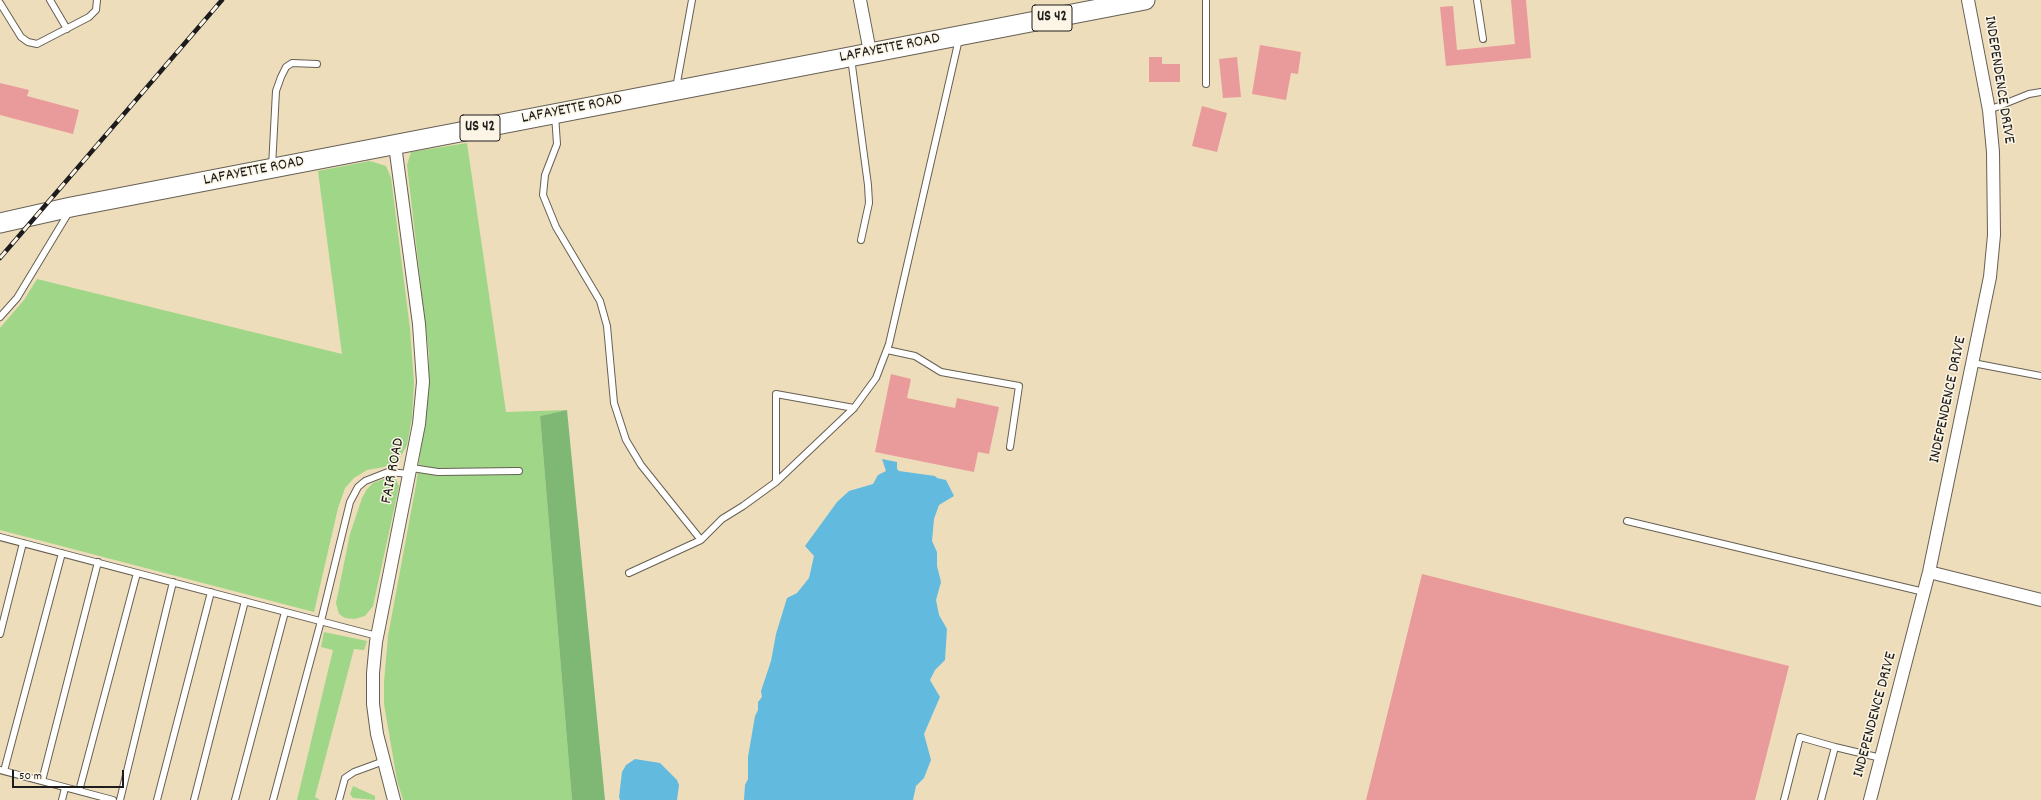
<!DOCTYPE html>
<html>
<head>
<meta charset="utf-8">
<style>
  body { margin:0 }
  #map { position:relative; width:2041px; height:800px; overflow:hidden; background:#edb; font-family:Dekko,sans-serif }
  canvas { display:block }
  .scale { position:absolute; left:12px; top:770px; width:112px; height:18px; box-sizing:border-box; border:2px solid #1c1c1c; border-top:0; padding-left:5px; font-size:12px; line-height:14px; white-space:nowrap; color:#1c1c1c; -webkit-text-stroke:3px #fcf5e5; paint-order:stroke }
</style>
</head>
<body>
<div id="map">
<canvas width="2041" height="800"></canvas>
<div class="scale">50 m</div>
</div>
<script>
const context = document.querySelector('canvas').getContext('2d');
context.lineJoin = 'round';
function fill(path, color) { context.fillStyle = color; context.fill(path, 'evenodd'); }
const poly = rows => new Path2D(rows.map(r => 'M' + r).join(''));
function strokePath(path, color, width, dash) { context.strokeStyle = color; context.lineWidth = width; context.lineCap = dash ? 'butt' : 'round'; context.setLineDash(dash || []); context.stroke(path); }
function drawText(font, color, halo, rows, align = 'center') {
  context.font = font + ' Dekko,sans-serif'; context.lineWidth = 3; context.setLineDash([]); context.textBaseline = 'middle'; context.strokeStyle = halo; context.fillStyle = color; for (const [text, x, y, turn = 0] of rows) {
    context.save(); context.translate(x, y); context.rotate((+turn || 0) * Math.PI / 180); context.textAlign = isNaN(turn) ? turn : align; if (halo) context.strokeText(text, 0, 0); context.fillText(text, 0, 0); context.restore();
  }
}
fill(poly([
  [467,143,506,412,567,410,540,416,572,800,403,800,397,780,384,704,384,682,388,636,416,485,429,388,429,355,407,165,411,152],
  [370,161,386,166,391,178,410,329,414,383,412,418,407,445,398,461,384,467,367,470,354,478,345,488,338,508,314,612,0,530,0,328,24,300,37,279,342,354,318,171],
  [386,478,395,478,399,486,373,606,365,616,354,619,345,618,339,614,336,603,350,534,362,498,367,489,373,483],
  [324,632,367,641,364,650,354,649,315,797,320,800,297,800,333,650,321,647],
  [353,786,375,796,375,800,353,798,350,794]
]), '#9fd687');
fill(poly([
  [567,410,605,800,572,800,540,416]
]), '#7fb774');
fill(poly([
  [882,459,897,462,897,469,899,471,935,476,937,478,946,480,954,496,939,505,934,519,932,541,937,552,937,566,941,582,936,600,939,615,947,629,945,660,935,670,930,680,940,697,924,734,931,760,924,778,916,786,913,800,744,800,745,785,748,779,748,757,755,716,758,710,758,702,762,697,761,691,771,661,776,634,787,598,797,593,809,578,814,556,805,546,837,502,849,491,873,484,878,475,886,471],
  [635,759,660,763,677,780,679,785,677,800,620,800,619,797,622,772,626,765]
]), '#62bbdf');
fill(poly([
  [1511,0,1526,0,1531,58,1446,66,1440,7,1453,6,1457,50,1515,44],
  [1260,45,1301,52,1298,74,1291,73,1286,100,1252,94],
  [1149,57,1162,57,1162,64,1180,64,1180,82,1149,82],
  [1237,57,1241,97,1223,98,1219,59],
  [0,83,29,90,27,96,79,110,73,134,0,115],
  [1202,106,1227,113,1217,152,1192,146],
  [891,374,911,379,907,398,955,408,957,398,999,407,989,454,978,452,974,472,875,452],
  [1422,574,1789,666,1755,800,1366,800]
]), '#e89b9a');
const service = poly([
  [50,0,67,29],
  [1206,0,1206,84],
  [1477,0,1483,39],
  [0,3,21,37,28,42,37,44,89,17,96,10,97,0],
  [851,58,868,185,869,203,861,240],
  [676,88,692,0],
  [1989,110,2029,94,2041,92],
  [555,115,557,144,545,175,543,195,556,227,600,301,607,326,614,403,626,440,641,465,701,540],
  [272,167,276,91,281,77,286,67,292,63,317,64],
  [0,317,17,298,69,212],
  [887,350,915,356,941,372,1019,386,1010,447],
  [1973,363,2041,376],
  [412,468,438,472,519,471],
  [776,482,776,394,854,408],
  [1627,521,1924,592],
  [0,537,377,636],
  [629,573,701,540,722,519,743,506,776,482,854,408,876,378,889,344,959,39],
  [0,634,23,543],
  [1835,747,1881,758],
  [0,770,113,800],
  [4,771,62,553],
  [42,781,98,562],
  [79,791,137,573],
  [62,800,65,788],
  [120,800,173,582],
  [157,800,211,592],
  [194,800,245,601],
  [235,800,285,612],
  [273,800,321,621,350,502,358,487,365,481,388,472,410,474],
  [339,800,345,778,354,772,384,761],
  [1784,800,1800,737,1835,747,1821,800]
]);
const minor = poly([
  [860,0,870,52],
  [1929,572,2041,600],
  [394,800,377,734,373,704,373,673,376,642,419,424,423,382,419,324,395,145],
  [1870,800,1929,572,1990,277,1994,235,1993,152,1989,110,1968,0]
]);
const primary = poly([
  [0,223,71,207,1145,0]
]);
strokePath(service, '#666054', 8);
strokePath(minor, '#666054', 14);
strokePath(primary, '#666054', 21);
strokePath(service, '#fff', 6);
strokePath(minor, '#fff', 12);
strokePath(primary, '#fff', 19);
const rail = poly([
  [0,258,222,0]
]);
strokePath(rail, '#1c1c1c', 4.5);
strokePath(rail, '#fcf5e5', 3, [9]);
for (const [x, y, w] of [
  [1052,18,40],
  [480,128,40]
]) { const box = new Path2D(); box.roundRect(x - w / 2, y - 13, w, 26, 3); context.fillStyle = '#fcf5e5'; context.fill(box); strokePath(box, '#1c1c1c', 1); }
drawText('bold 15px', '#1c1c1c', null, [
  ["US 42",1052,18],
  ["US 42",480,128]
]);
drawText('16px', '#1c1c1c', '#fcf5e5', [
  ["LAFAYETTE ROAD",890,49,-11],
  ["INDEPENDENCE DRIVE",1998,80,81],
  ["LAFAYETTE ROAD",572,110,-11],
  ["LAFAYETTE ROAD",254,172,-11],
  ["INDEPENDENCE DRIVE",1949,400,-78],
  ["FAIR ROAD",394,471,-79],
  ["INDEPENDENCE DRIVE",1876,715,-75]
]);
</script>
</body>
</html>
